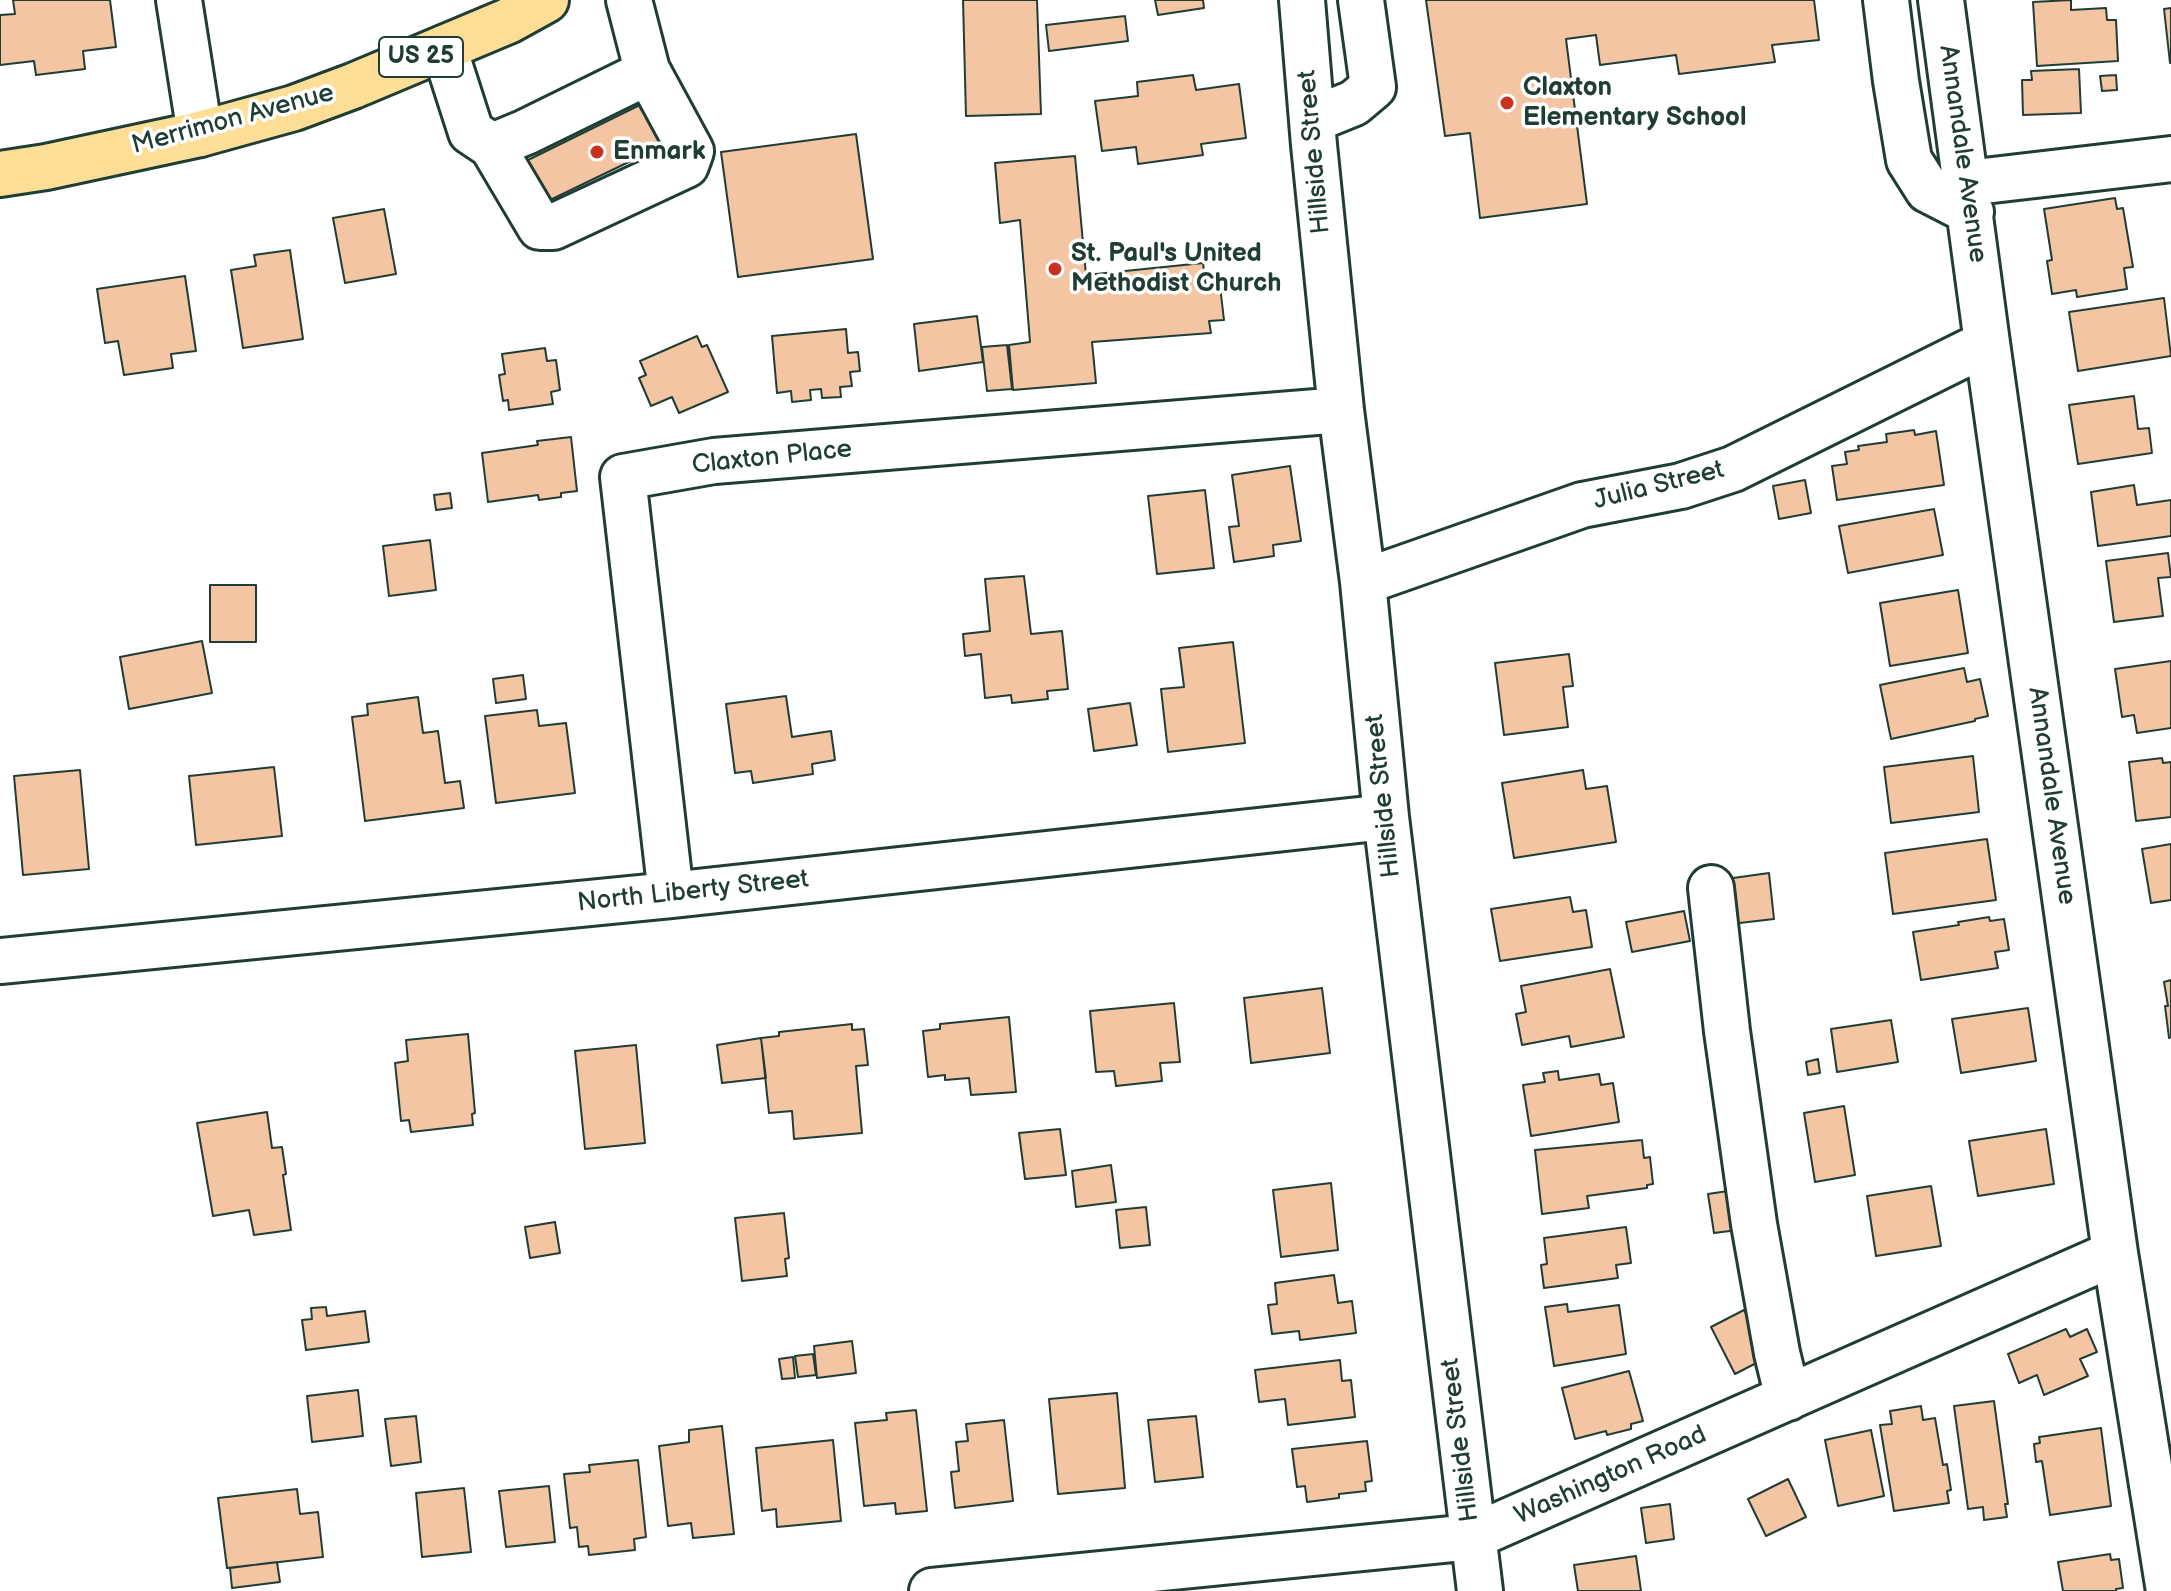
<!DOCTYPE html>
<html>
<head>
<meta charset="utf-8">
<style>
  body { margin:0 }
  canvas { display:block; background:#fff }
</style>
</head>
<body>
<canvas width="2171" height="1591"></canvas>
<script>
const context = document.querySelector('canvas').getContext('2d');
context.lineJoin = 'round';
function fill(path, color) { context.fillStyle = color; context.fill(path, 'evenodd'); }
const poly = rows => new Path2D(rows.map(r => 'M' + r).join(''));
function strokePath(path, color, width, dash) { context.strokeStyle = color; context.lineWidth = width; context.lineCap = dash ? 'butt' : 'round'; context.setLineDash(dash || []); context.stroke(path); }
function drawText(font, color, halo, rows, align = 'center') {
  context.font = font + ' "Balsamiq Sans",sans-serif'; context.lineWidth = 7; context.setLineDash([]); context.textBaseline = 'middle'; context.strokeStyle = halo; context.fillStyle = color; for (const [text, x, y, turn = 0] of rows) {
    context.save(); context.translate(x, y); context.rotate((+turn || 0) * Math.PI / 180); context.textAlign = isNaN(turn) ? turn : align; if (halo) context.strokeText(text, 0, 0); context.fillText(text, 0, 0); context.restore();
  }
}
const building = poly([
  [13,0,110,0,116,47,83,51,85,69,36,75,34,61,0,65,0,15,15,14,13,0],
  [963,0,1037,0,1041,114,966,116,963,0],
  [1155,0,1203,0,1204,8,1158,15,1155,0],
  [1426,0,1814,0,1819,40,1772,45,1775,62,1679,74,1676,55,1600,65,1596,35,1566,39,1587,204,1480,218,1470,133,1445,136,1426,0],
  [2071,0,2071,10,2106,8,2107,20,2116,20,2118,61,2037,66,2033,2,2071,0],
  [2171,8,2171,63,2170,63,2164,9,2171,8],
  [1125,16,1128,41,1049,51,1046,25,1125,16],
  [2079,69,2081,113,2023,115,2022,80,2032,80,2031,71,2079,69],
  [1193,75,1196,90,1239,84,1246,138,1201,144,1203,155,1138,164,1136,147,1102,151,1095,101,1138,96,1137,82,1193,75],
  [2116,75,2117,90,2102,91,2100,76,2116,75],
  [648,101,668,143,546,202,526,161,648,101],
  [856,134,873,259,738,277,721,152,856,134],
  [1075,156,1086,275,1203,263,1206,288,1220,286,1224,320,1209,321,1211,333,1092,342,1096,383,1013,390,1009,345,1030,342,1020,220,1000,223,995,163,1075,156],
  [2115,198,2117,209,2123,208,2133,267,2124,268,2127,289,2077,297,2076,290,2052,294,2047,261,2052,260,2044,209,2115,198],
  [384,209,396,274,345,283,333,218,384,209],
  [290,250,303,339,243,348,231,270,256,266,254,255,290,250],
  [185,276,196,351,171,354,173,368,124,375,118,341,105,343,97,289,185,276],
  [2164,298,2171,356,2078,371,2069,312,2164,298],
  [977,316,983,362,919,371,914,324,977,316],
  [846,329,848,353,858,352,860,371,850,372,852,386,840,387,841,397,822,398,821,389,810,390,811,400,792,402,791,391,777,393,772,336,846,329],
  [697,336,702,347,707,345,728,392,679,413,672,397,651,406,639,378,646,375,640,361,697,336],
  [1007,345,1012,389,987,391,982,347,1007,345],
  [545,348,547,361,556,360,560,390,551,392,553,404,509,410,508,400,503,401,499,375,505,374,502,354,545,348],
  [2134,396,2138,429,2149,428,2152,453,2078,464,2069,405,2134,396],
  [1914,430,1915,435,1936,431,1944,485,1837,500,1832,466,1847,464,1845,452,1859,450,1858,446,1887,442,1886,434,1914,430],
  [571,437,577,491,561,493,561,497,539,500,538,495,488,502,482,453,538,445,537,441,571,437],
  [1290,466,1301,541,1273,545,1274,556,1234,562,1229,527,1239,526,1232,475,1290,466],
  [1805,480,1811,513,1779,519,1773,486,1805,480],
  [2134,485,2137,505,2171,500,2171,536,2098,546,2091,492,2134,485],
  [1205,490,1214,568,1157,574,1148,496,1205,490],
  [450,493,452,508,436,510,434,495,450,493],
  [1934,509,1943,555,1848,573,1839,526,1934,509],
  [430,540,436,590,389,596,383,546,430,540],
  [2168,553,2171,577,2158,578,2163,616,2114,622,2106,561,2168,553],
  [1024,576,1031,634,1062,631,1068,689,1047,691,1048,699,1012,703,1011,695,985,698,981,654,965,656,963,634,990,631,985,579,1024,576],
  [210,585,256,585,256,642,210,642,210,585],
  [1958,590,1968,653,1890,666,1880,603,1958,590],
  [202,641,212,693,129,709,120,657,202,641],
  [1233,642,1245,743,1168,752,1161,689,1184,687,1179,648,1233,642],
  [1569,654,1573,686,1563,687,1568,727,1504,735,1495,663,1569,654],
  [2171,661,2171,728,2137,733,2134,715,2122,717,2115,669,2171,661],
  [1964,668,1967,682,1980,679,1988,716,1975,719,1975,721,1891,739,1880,685,1964,668],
  [523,675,526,699,496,703,493,679,523,675],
  [786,696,792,737,831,731,835,760,812,764,813,774,753,783,751,771,735,773,726,704,786,696],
  [418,697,423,733,438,731,445,783,460,781,464,808,365,821,352,717,368,715,367,704,418,697],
  [1130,703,1137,745,1094,751,1088,709,1130,703],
  [537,710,539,726,566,723,575,793,496,803,485,716,537,710],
  [1973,756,1979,812,1891,823,1884,767,1973,756],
  [2162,758,2163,763,2171,762,2171,817,2136,821,2129,762,2162,758],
  [274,767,282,836,196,845,189,776,274,767],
  [80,770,89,869,23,875,14,776,80,770],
  [1583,770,1586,789,1607,786,1616,842,1514,858,1502,783,1583,770],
  [1987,839,1996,900,1893,914,1885,853,1987,839],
  [2171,844,2171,900,2151,903,2142,849,2171,844],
  [1769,873,1774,919,1731,924,1726,879,1769,873],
  [1570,897,1573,912,1586,910,1592,947,1500,961,1491,909,1570,897],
  [1684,911,1690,941,1632,952,1626,922,1684,911],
  [1989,917,1990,921,2004,919,2009,950,1995,952,1998,968,1921,980,1913,932,1959,925,1958,922,1989,917],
  [1610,969,1624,1037,1571,1047,1569,1036,1522,1045,1516,1014,1526,1012,1521,986,1610,969],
  [2171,980,2171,1037,2169,1038,2165,1006,2168,1006,2164,982,2171,980],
  [1322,988,1330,1053,1251,1063,1244,998,1322,988],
  [1174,1003,1180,1062,1160,1063,1162,1081,1116,1086,1114,1071,1096,1072,1090,1011,1174,1003],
  [2028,1008,2036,1061,1961,1073,1952,1019,2028,1008],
  [1009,1017,1016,1092,971,1095,969,1078,945,1080,945,1075,928,1077,923,1031,940,1029,940,1024,1009,1017],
  [1891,1020,1898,1062,1837,1072,1831,1029,1891,1020],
  [852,1024,852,1030,864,1029,868,1065,856,1066,862,1133,794,1139,792,1111,769,1113,761,1038,779,1036,779,1032,852,1024],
  [468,1034,475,1113,472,1114,473,1125,411,1132,409,1120,401,1121,395,1063,408,1061,406,1040,468,1034],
  [761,1038,766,1078,722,1083,717,1045,761,1038],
  [636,1045,645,1143,585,1149,575,1051,636,1045],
  [1818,1059,1820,1073,1808,1075,1806,1062,1818,1059],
  [1558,1071,1559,1080,1599,1074,1601,1085,1613,1083,1619,1122,1531,1136,1523,1085,1545,1082,1543,1073,1558,1071],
  [1844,1106,1855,1175,1815,1182,1804,1113,1844,1106],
  [267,1112,272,1148,282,1147,286,1174,283,1175,291,1230,254,1235,249,1210,213,1216,197,1123,267,1112],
  [1060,1129,1066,1175,1025,1179,1019,1133,1060,1129],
  [2046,1129,2054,1184,1978,1196,1969,1141,2046,1129],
  [1642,1140,1644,1158,1650,1157,1653,1184,1647,1185,1647,1188,1587,1196,1589,1208,1542,1214,1535,1150,1642,1140],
  [1111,1165,1116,1202,1076,1207,1072,1171,1111,1165],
  [1331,1183,1338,1250,1281,1257,1273,1190,1331,1183],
  [1931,1186,1941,1246,1876,1256,1867,1196,1931,1186],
  [1741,1189,1746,1229,1714,1233,1708,1194,1741,1189],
  [1146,1207,1150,1245,1120,1248,1116,1210,1146,1207],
  [784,1213,789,1258,785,1259,787,1276,742,1281,735,1218,784,1213],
  [555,1222,560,1253,530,1258,525,1227,555,1222],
  [1626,1227,1631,1263,1616,1265,1618,1278,1544,1288,1541,1265,1547,1264,1544,1238,1626,1227],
  [1334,1275,1338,1303,1352,1301,1356,1333,1300,1340,1299,1331,1272,1334,1268,1305,1277,1304,1275,1283,1334,1275],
  [1567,1304,1568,1312,1619,1305,1626,1354,1554,1366,1545,1307,1567,1304],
  [326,1307,327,1316,365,1311,369,1342,306,1350,302,1320,312,1319,311,1308,326,1307],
  [1744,1310,1768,1357,1735,1374,1711,1327,1744,1310],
  [2066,1329,2070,1337,2087,1329,2097,1352,2080,1359,2088,1376,2044,1395,2037,1375,2019,1383,2008,1354,2066,1329],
  [852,1341,856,1373,817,1378,814,1346,852,1341],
  [813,1354,816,1375,798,1377,795,1356,813,1354],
  [793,1357,795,1378,782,1379,779,1359,793,1357],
  [1340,1360,1342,1381,1351,1380,1355,1417,1288,1425,1285,1399,1259,1402,1255,1370,1340,1360],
  [1629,1371,1643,1421,1631,1424,1631,1429,1607,1435,1606,1431,1575,1439,1562,1388,1629,1371],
  [358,1390,363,1436,312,1442,307,1396,358,1390],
  [1117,1393,1125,1488,1058,1494,1049,1399,1117,1393],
  [1994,1401,2008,1504,2005,1504,2007,1517,1984,1520,1983,1507,1968,1509,1954,1406,1994,1401],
  [1921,1406,1923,1420,1935,1418,1943,1465,1947,1464,1951,1490,1947,1491,1949,1503,1894,1511,1880,1425,1892,1424,1890,1411,1921,1406],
  [916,1410,927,1511,896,1514,895,1503,864,1506,855,1423,887,1420,886,1413,916,1410],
  [416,1416,421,1462,391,1466,385,1419,416,1416],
  [1196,1416,1203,1477,1155,1482,1148,1420,1196,1416],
  [1004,1420,1013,1501,955,1508,951,1472,959,1471,956,1442,968,1441,966,1424,1004,1420],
  [722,1426,734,1534,693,1538,691,1523,668,1526,659,1446,689,1442,689,1430,722,1426],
  [2101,1428,2111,1506,2050,1515,2042,1461,2036,1462,2034,1444,2040,1443,2039,1437,2101,1428],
  [1871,1430,1884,1496,1838,1506,1825,1440,1871,1430],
  [833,1440,841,1521,777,1527,776,1509,762,1511,756,1448,833,1440],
  [1367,1441,1372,1481,1365,1482,1366,1491,1339,1494,1339,1498,1307,1502,1305,1486,1297,1487,1292,1449,1367,1441],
  [638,1460,646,1537,634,1539,635,1550,589,1555,588,1546,579,1547,577,1527,570,1528,564,1474,590,1472,589,1465,638,1460],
  [1788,1479,1806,1517,1766,1536,1748,1499,1788,1479],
  [549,1486,555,1542,506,1547,499,1491,549,1486],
  [464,1488,471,1552,422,1557,416,1493,464,1488],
  [297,1489,300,1514,318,1512,323,1557,227,1568,218,1498,297,1489],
  [1670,1504,1674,1539,1646,1543,1641,1508,1670,1504],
  [2110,1554,2111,1560,2119,1559,2123,1588,2116,1589,2116,1591,2063,1591,2058,1562,2110,1554],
  [1636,1556,1641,1591,1578,1591,1574,1565,1636,1556],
  [277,1562,280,1582,232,1588,230,1568,277,1562]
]);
fill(building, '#f4c5a3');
strokePath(building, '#1f3d34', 2);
const minor = poly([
  [179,0,200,134],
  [1302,0,1314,145,1341,410,1363,582,1386,817,1480,1591],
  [1886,0,1896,81,1909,160,1928,190,1971,212],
  [1941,0,1987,343,2115,1253,2169,1591],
  [444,48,471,132,492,146,526,132,636,78,647,70,629,0],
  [1312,120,1354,103,1373,87,1361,0],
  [492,146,540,227,553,227,686,165,691,151,647,70],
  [1967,183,2171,159],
  [1363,582,1582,505,1681,486,1733,469,1987,343],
  [1711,888,1727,1031,1754,1224,1777,1353,1788,1398],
  [671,895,623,477,714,461,1341,410],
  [0,961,671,895,1386,817],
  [932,1591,1472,1537,2115,1253]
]);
const major = poly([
  [0,174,46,167,200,134,294,108,353,86,508,21,546,0]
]);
strokePath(minor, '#1f3d34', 50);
strokePath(major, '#1f3d34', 50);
strokePath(minor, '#fff', 44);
strokePath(major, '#fcde96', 44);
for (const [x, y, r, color] of [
  [1507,103,8,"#c8321e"],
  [597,152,8,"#c8321e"],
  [1055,269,8,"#c8321e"]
]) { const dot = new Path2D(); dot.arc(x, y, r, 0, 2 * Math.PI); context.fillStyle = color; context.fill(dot); strokePath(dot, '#fff', 3); }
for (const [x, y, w] of [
  [421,57,84]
]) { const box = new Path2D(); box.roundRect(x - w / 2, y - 20, w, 40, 6); context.fillStyle = '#fff'; context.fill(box); strokePath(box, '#1f3d34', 2); }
drawText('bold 24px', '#1f3d34', null, [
  ["US 25",421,57]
]);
drawText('bold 26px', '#1f3d34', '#fff', [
  ["Claxton",1523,88],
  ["Elementary School",1523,118],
  ["Enmark",613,152],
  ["St. Paul's United",1071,254],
  ["Methodist Church",1071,284]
], 'left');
drawText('26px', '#1f3d34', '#fff', [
  ["Merrimon Avenue",233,120,-15],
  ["Hillside Street",1315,152,-95],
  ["Annandale Avenue",1962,154,82],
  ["Claxton Place",772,458,-6],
  ["Julia Street",1659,486,-14],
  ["Hillside Street",1384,796,-96],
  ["Annandale Avenue",2051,796,82],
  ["North Liberty Street",693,892,-6],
  ["Hillside Street",1461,1440,-97],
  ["Washington Road",1611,1476,-24]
]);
</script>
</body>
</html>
